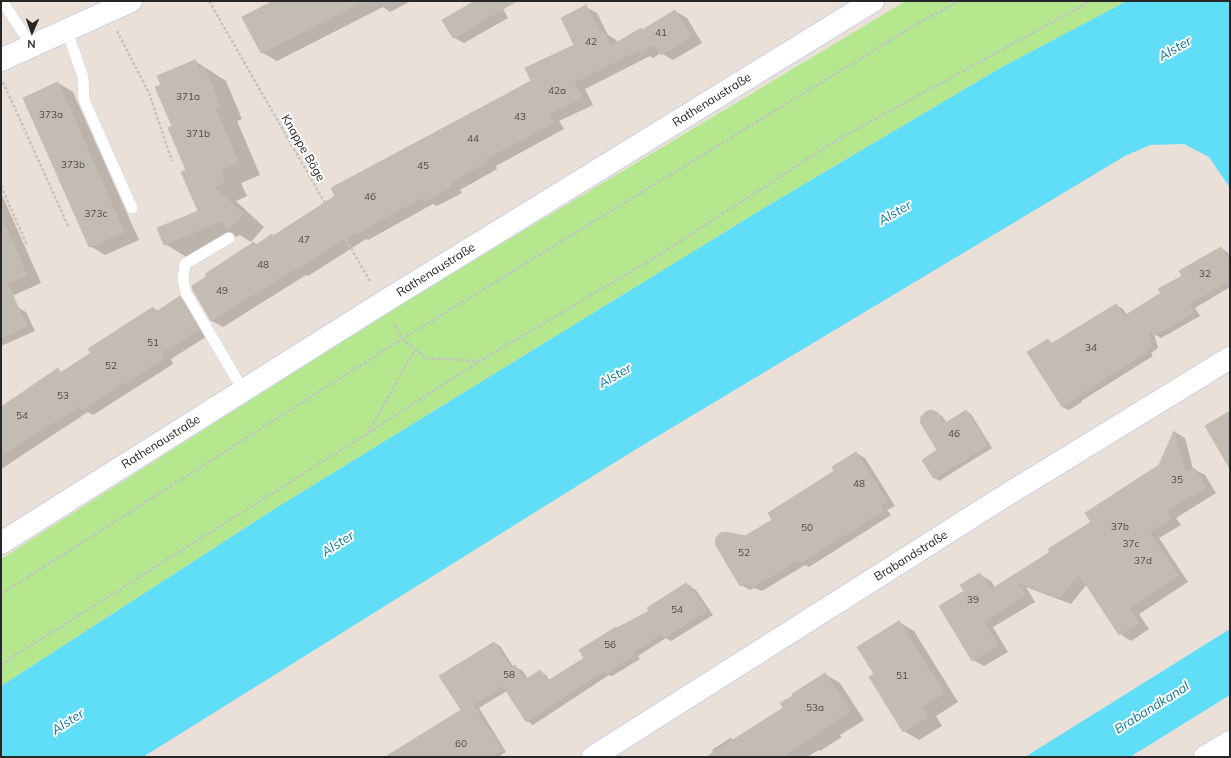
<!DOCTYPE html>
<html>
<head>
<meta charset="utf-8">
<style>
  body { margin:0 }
  #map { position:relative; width:1231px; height:758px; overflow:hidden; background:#ebe0d7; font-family:Mulish,sans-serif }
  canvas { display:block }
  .frame { position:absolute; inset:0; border:2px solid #272727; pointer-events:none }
  .north { position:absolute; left:12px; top:12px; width:40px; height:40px; -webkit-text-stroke:3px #fff; paint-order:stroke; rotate:182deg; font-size:11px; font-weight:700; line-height:16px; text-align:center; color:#272727 }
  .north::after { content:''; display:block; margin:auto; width:14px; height:18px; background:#272727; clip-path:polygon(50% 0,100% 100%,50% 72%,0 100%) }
</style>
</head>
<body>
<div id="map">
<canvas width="1231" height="758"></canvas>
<div class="frame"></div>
<div class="north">N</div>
</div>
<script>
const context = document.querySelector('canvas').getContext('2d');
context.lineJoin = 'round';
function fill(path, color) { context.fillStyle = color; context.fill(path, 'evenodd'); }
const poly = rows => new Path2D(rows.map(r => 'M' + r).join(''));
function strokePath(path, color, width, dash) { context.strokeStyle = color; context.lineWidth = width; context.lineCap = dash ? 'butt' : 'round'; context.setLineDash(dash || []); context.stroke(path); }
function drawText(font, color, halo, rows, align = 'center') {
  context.font = font + ' Mulish,sans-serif'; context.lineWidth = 4; context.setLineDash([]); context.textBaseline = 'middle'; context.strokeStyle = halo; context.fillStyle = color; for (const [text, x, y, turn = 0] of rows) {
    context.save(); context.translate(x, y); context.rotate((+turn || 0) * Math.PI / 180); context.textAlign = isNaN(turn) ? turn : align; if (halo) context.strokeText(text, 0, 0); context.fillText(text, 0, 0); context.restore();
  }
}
fill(poly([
  [906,1,1127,1,1002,67,764,208,276,508,1,686,1,559,403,303]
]), '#b4e78e');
fill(poly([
  [1127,1,1230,1,1230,188,1209,157,1184,144,1150,145,1125,156,638,448,143,757,1,757,1,686,276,508,764,208,1002,67],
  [1230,629,1230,695,1130,757,1025,757]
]), '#60ddf7');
fill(poly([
  [276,1,411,1,390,12,383,7,277,61,261,52],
  [477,1,499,1,508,18,464,43,453,37],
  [586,7,597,13,608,35,616,40,618,43,641,29,644,31,675,11,687,18,702,43,673,60,661,53,653,58,650,56,585,89,593,105,559,121,564,129,496,166,497,169,460,190,462,193,437,206,433,204,368,240,366,239,308,276,306,275,223,327,212,321,194,290,254,243,257,245,272,235,274,236,532,82,576,46],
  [195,61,226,81,242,119,237,121,260,175,241,183,247,196,236,201,264,227,251,242,240,235,188,258,165,244,199,211,162,85],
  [58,83,73,92,139,240,105,255,90,246],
  [1,193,41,283,8,298,1,294],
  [1221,248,1227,252,1230,256,1230,287,1195,308,1200,316,1161,338,1154,334,1158,348,1151,353,1153,356,1081,401,1082,402,1069,410,1062,407,1048,341,1054,344,1116,305,1123,309,1127,315,1162,293],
  [180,297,190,303,209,335,171,359,173,364,93,415,88,412,1,469,1,408,58,370,63,373,92,353,153,308,159,311],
  [17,307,26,312,35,331,1,346,1,314],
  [966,411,971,414,992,448,939,481,935,478,938,450,937,413,942,416,947,423],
  [1175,432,1185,438,1193,469,1194,469,1205,475,1216,493,1176,518,1181,525,1159,538,1188,582,1139,614,1149,629,1131,641,1120,634,1087,584,1071,604,1026,587,1035,602,993,627,1008,652,984,666,973,660,965,592,980,575,991,581,995,588,1051,552,1092,522,1160,465],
  [856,453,865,458,895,506,887,510,891,515,809,567,805,565,762,591,754,588,750,590,741,585,745,537,774,520],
  [686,584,696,590,713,615,671,641,666,638,638,656,640,659,612,676,609,675,533,725,527,721,507,691,479,708,506,752,498,757,385,757,462,710,494,643,500,646,514,668,515,667,522,670,528,679,540,671,546,675,550,681,586,658,618,628,650,612],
  [899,622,914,631,958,702,936,716,942,726,919,740,904,731,875,675],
  [825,674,840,683,864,720,840,735,842,737,820,751,819,750,807,757,716,757,712,750,730,738,734,740,784,708,794,696]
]), '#0003');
const building = poly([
  [273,1,363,1,261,53,242,17,273,1],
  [475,1,517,1,453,38,442,20,475,1],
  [586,5,600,34,604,32,611,46,641,28,642,30,675,10,691,36,661,55,654,44,641,52,639,50,574,82,582,98,548,114,553,123,485,159,486,162,449,183,451,187,425,201,423,197,355,234,355,232,296,270,294,269,211,321,193,290,192,286,207,276,205,274,254,242,256,245,272,234,273,236,335,196,331,188,531,81,525,68,574,45,561,18,586,5],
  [195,60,199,69,204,67,220,106,215,108,238,162,219,170,225,183,214,187,243,214,228,229,220,221,164,245,157,228,198,211,181,172,186,170,168,128,172,126,155,87,161,85,157,76,195,60],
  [58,82,124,232,89,247,23,98,58,82],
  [1,217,27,275,7,283,27,326,1,338,1,217],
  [1221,247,1230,262,1230,280,1189,304,1194,313,1154,335,1151,330,1148,331,1152,345,1145,349,1147,352,1105,378,1062,407,1027,352,1048,339,1051,344,1116,304,1124,316,1161,293,1158,289,1182,276,1179,271,1221,247],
  [180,296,199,329,161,353,164,358,82,410,79,406,1,456,1,407,58,368,60,373,91,353,88,349,153,307,156,312,180,296],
  [931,410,937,412,944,424,966,410,988,445,934,479,922,460,937,450,920,422,921,417,925,412,931,410],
  [1230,411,1230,469,1205,426,1230,411],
  [1174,431,1185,473,1194,468,1206,487,1166,511,1170,519,1149,532,1178,576,1129,608,1139,623,1119,635,1079,574,1060,598,1017,582,1025,596,983,621,998,645,972,661,939,606,964,591,960,585,980,573,990,590,1050,552,1048,549,1091,522,1085,513,1159,465,1174,431],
  [856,452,887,501,880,505,883,511,800,563,798,560,753,587,751,584,748,586,747,583,740,586,715,544,716,538,720,533,727,532,745,536,772,520,768,513,834,471,832,467,856,452],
  [686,583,688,586,690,585,707,611,664,638,662,634,633,652,634,655,605,674,604,671,526,722,503,686,473,705,502,750,491,757,385,757,461,710,439,676,494,642,511,668,515,665,525,680,540,670,548,681,584,658,579,650,616,627,617,628,649,611,647,608,686,583],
  [899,621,944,693,921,707,927,717,903,732,869,677,874,674,857,647,899,621],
  [825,673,850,712,826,726,827,728,781,757,706,757,783,708,780,703,793,696,792,694,825,673]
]);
fill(building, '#c2bcb3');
strokePath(building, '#c6bcb1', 1);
const lane = poly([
  [2,1,32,46],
  [67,31,83,77,84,100,132,208],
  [229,238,185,264,183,280,186,293,243,390]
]);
const street = poly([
  [1,543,382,303,873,1],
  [593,757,1000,499,1230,358],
  [1205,757,1230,742]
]);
const secondary = poly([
  [1,60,131,1]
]);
strokePath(lane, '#ccd2e2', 12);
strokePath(street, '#ccd2e2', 24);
strokePath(secondary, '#ccd2e2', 24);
strokePath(poly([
  [209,1,371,283],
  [117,31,149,93,172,161],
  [3,82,69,228],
  [1,186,27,245],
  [415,349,426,358,479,361],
  [368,433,415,349,402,339,393,323],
  [1,594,402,339,920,22,959,1],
  [1,665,27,648,368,433,480,361,654,258,839,139,1091,1]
]), '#c3c3c3', 2.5, [3, 2]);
strokePath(lane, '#fff', 11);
strokePath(street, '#fff', 22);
strokePath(secondary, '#fff', 22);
drawText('10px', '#4e4c4a', null, [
  ["41",661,33],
  ["42",591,42],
  ["42a",557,91],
  ["371a",188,97],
  ["373a",51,115],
  ["43",520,117],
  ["371b",198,134],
  ["44",473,139],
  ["373b",73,165],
  ["45",423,166],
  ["46",370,197],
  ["373c",96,214],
  ["47",304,240],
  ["48",263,265],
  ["32",1205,274],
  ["49",222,291],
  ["51",153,343],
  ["34",1091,348],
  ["52",111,366],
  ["53",63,396],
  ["54",22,416],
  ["46",954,434],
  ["35",1177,480],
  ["48",859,484],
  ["37b",1120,527],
  ["50",807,528],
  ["37c",1131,544],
  ["52",744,553],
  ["37d",1143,561],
  ["39",973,600],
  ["54",677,610],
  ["56",610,645],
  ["58",509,675],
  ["51",902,676],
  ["53a",815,708],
  ["60",461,744]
]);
drawText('12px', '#272727', '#fff', [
  ["Rathenaustraße",712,100,-32],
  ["Knappe Böge",303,148,60],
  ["Rathenaustraße",436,270,-32],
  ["Rathenaustraße",161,442,-32],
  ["Brabandstraße",911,556,-32]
]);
drawText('italic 13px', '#04779e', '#fff', [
  ["Alster",1175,49,-30],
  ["Alster",895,213,-30],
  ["Alster",615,376,-30],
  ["Alster",338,544,-33],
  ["Brabandkanal",1152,708,-32],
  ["Alster",68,722,-33]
]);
</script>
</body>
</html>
